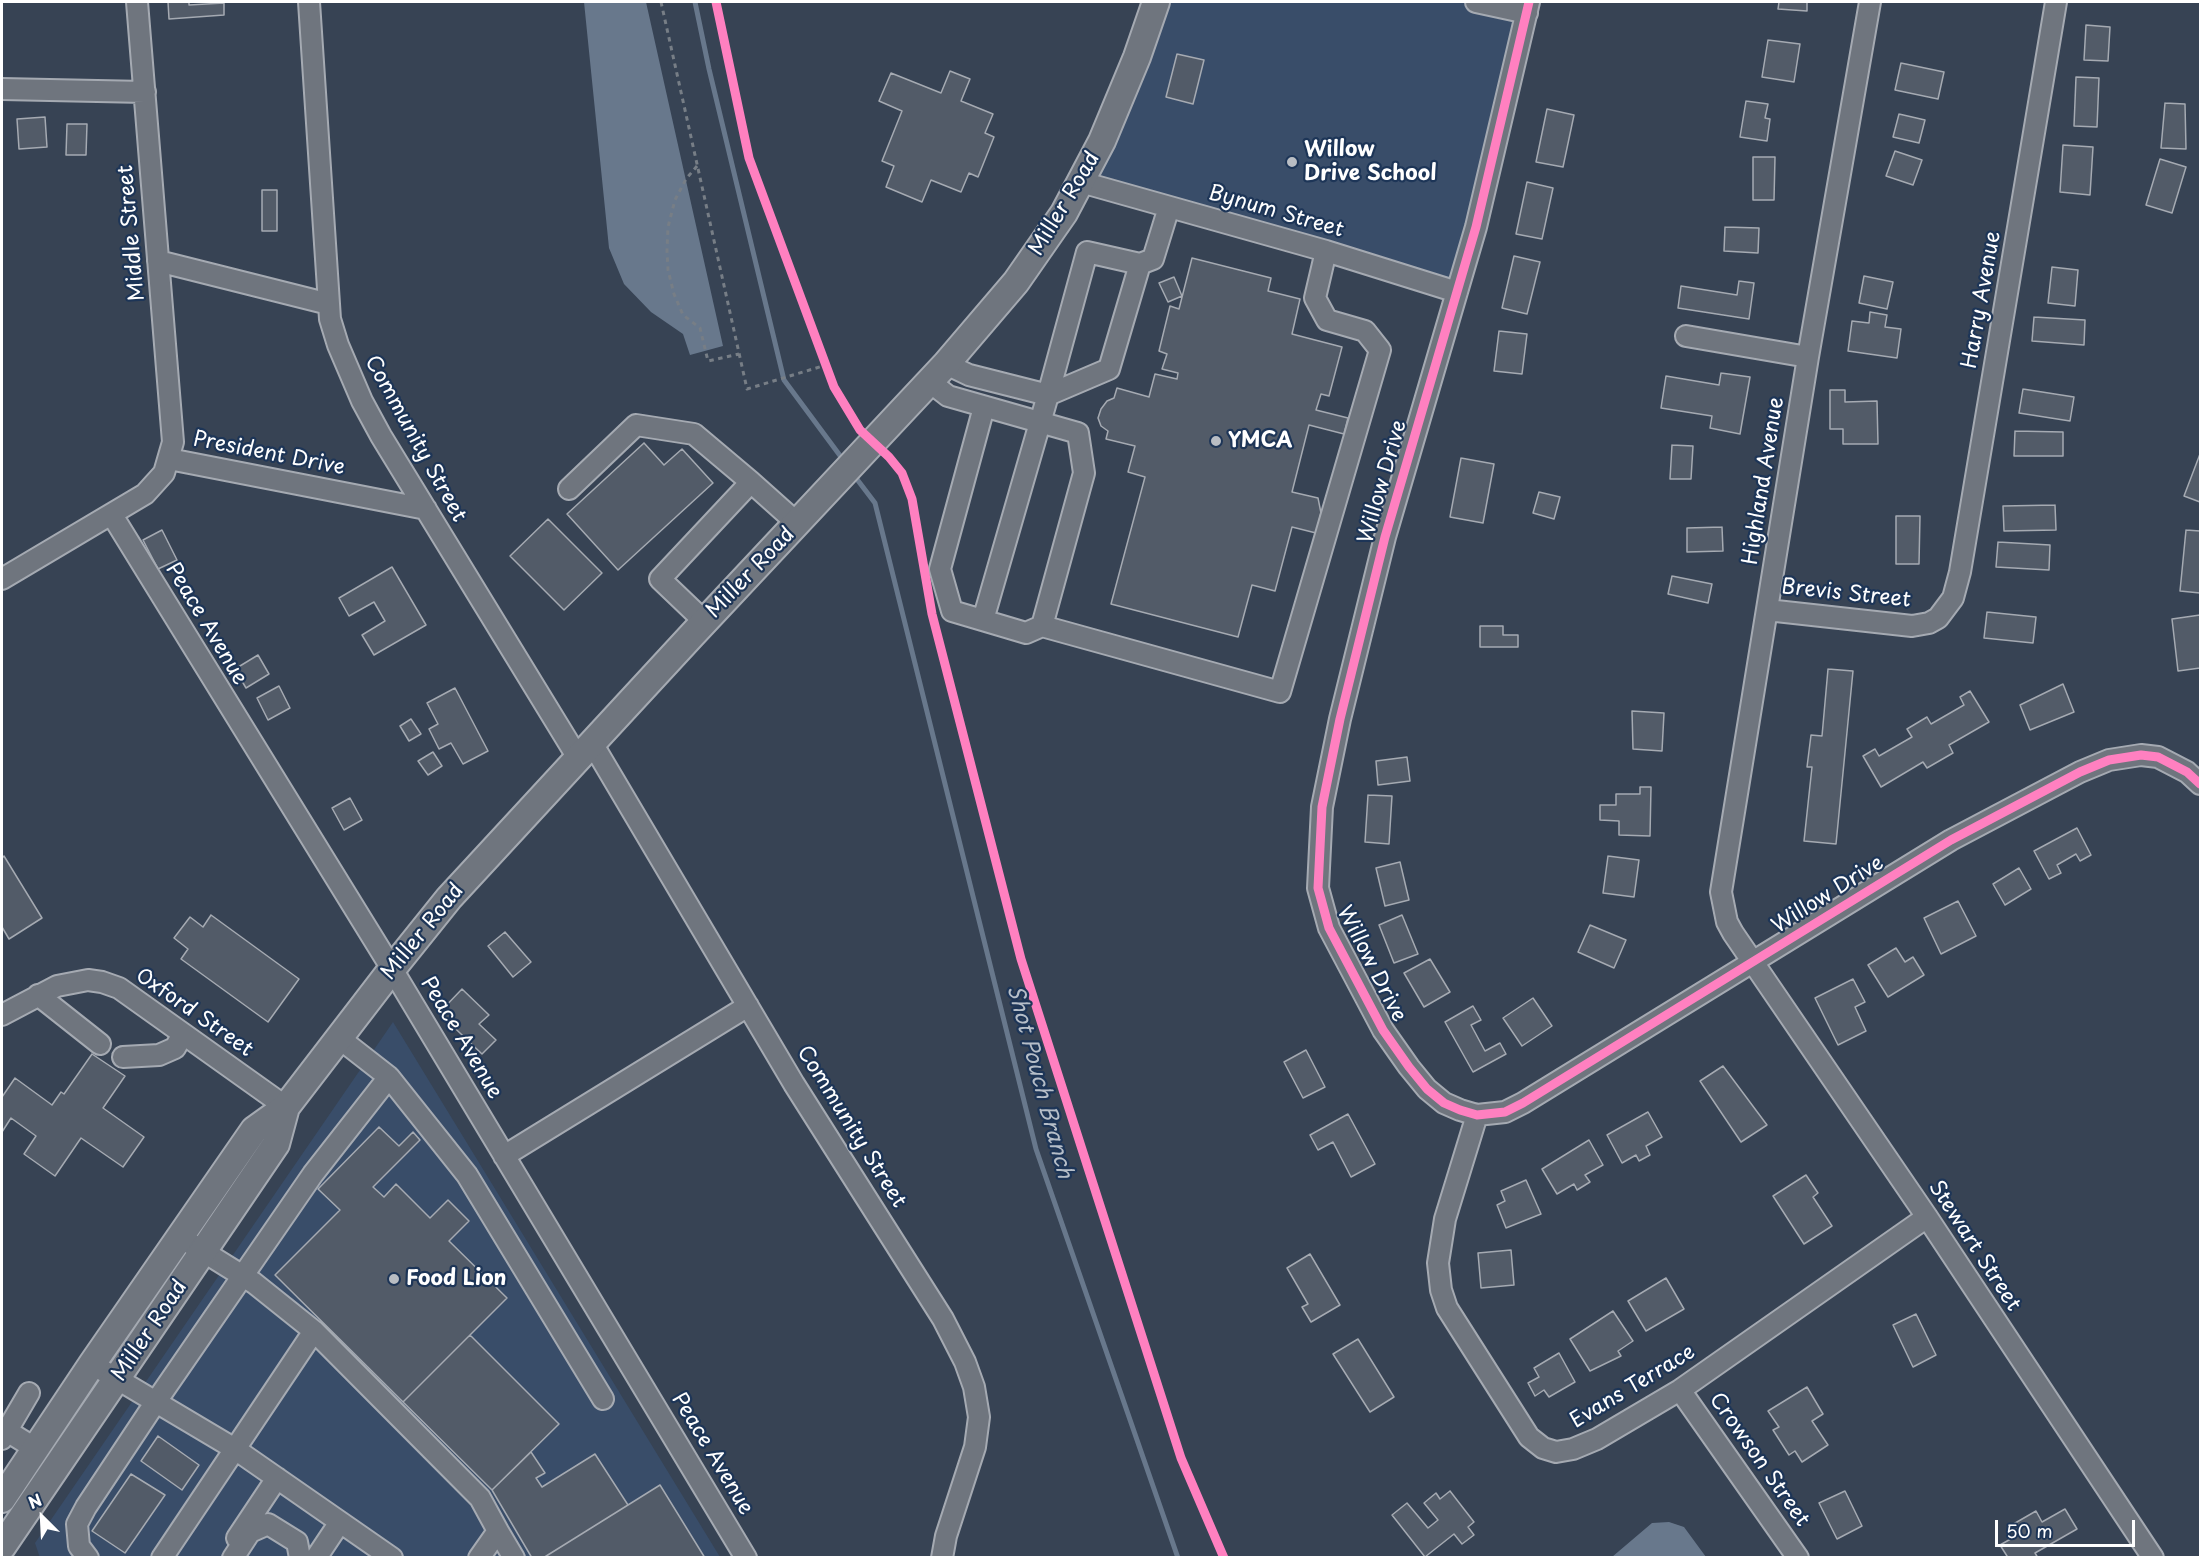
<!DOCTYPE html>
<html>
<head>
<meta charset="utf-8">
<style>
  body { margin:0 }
  #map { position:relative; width:2202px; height:1559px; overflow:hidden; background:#374354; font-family:"Playpen Sans",sans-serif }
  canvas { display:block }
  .frame { position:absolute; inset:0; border:3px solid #fff; pointer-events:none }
  .north { position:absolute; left:12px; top:1487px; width:60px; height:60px; -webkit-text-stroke:4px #1d3557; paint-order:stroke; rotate:336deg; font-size:16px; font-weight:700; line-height:24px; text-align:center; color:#fff }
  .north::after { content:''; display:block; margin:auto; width:21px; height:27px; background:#fff; clip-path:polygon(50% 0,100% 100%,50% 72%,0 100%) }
  .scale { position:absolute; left:1995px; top:1520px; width:140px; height:27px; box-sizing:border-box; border:3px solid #fff; border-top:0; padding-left:8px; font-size:18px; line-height:21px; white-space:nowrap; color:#fff; -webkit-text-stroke:4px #1d3557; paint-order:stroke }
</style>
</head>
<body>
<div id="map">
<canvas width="2202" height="1559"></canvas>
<div class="frame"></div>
<div class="north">N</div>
<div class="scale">50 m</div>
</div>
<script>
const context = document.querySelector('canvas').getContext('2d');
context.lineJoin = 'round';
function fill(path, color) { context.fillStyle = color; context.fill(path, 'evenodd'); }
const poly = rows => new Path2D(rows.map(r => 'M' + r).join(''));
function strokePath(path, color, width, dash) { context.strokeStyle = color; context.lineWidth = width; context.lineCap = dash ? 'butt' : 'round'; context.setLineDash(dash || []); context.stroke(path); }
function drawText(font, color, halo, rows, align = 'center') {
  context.font = font + ' "Playpen Sans",sans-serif'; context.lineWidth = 4.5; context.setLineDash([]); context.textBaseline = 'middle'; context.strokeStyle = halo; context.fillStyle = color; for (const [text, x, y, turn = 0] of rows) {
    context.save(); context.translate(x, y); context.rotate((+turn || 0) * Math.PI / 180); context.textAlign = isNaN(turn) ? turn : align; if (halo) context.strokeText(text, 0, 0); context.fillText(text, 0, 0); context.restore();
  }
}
fill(poly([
  [1156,2,1529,2,1457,292,1081,182],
  [393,1022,720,1557,40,1558,35,1543]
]), '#394d69');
fill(poly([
  [584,2,646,2,723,346,690,355,683,334,651,312,624,284,609,248],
  [1669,1522,1684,1527,1706,1557,1612,1557,1652,1523]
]), '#68788c');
strokePath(poly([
  [695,2,709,69,784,380,844,461],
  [853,474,875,503,1036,1149,1178,1558]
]), '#68788c', 5);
const building = poly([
  [168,2,189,2,189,5,224,3,224,15,169,19,168,2],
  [1779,2,1807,2,1807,11,1778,9,1779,2],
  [2086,25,2110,27,2108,61,2084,60,2086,25],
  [1768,40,1800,44,1794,82,1762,77,1768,40],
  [1177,54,1204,60,1193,104,1166,97,1177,54],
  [1901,63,1944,72,1938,99,1895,90,1901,63],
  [950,71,970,79,961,101,993,114,985,133,994,137,978,177,969,173,961,192,931,180,922,202,886,187,894,166,882,161,902,111,879,101,891,73,941,93,950,71],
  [2076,77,2099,78,2097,127,2074,126,2076,77],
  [1746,101,1768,104,1765,118,1770,119,1767,141,1740,137,1746,101],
  [2165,103,2185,104,2186,149,2161,148,2165,103],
  [1547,109,1574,115,1563,167,1536,162,1547,109],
  [1899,114,1925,120,1919,143,1893,137,1899,114],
  [45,117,47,147,19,149,17,119,45,117],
  [67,124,87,124,86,155,66,155,67,124],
  [2063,145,2093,147,2090,195,2060,192,2063,145],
  [1895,151,1922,160,1913,185,1886,176,1895,151],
  [1753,157,1775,157,1774,200,1753,200,1753,157],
  [2160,159,2186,167,2172,213,2146,205,2160,159],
  [1527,182,1553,188,1542,239,1516,234,1527,182],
  [262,190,277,190,277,231,262,231,262,190],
  [1725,227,1759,228,1758,253,1724,251,1725,227],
  [1514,256,1540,262,1527,314,1502,308,1514,256],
  [1192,258,1271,278,1268,291,1300,299,1292,334,1342,347,1329,396,1321,394,1316,410,1348,418,1344,434,1309,425,1292,492,1318,498,1321,513,1316,533,1292,527,1275,591,1252,585,1238,637,1111,604,1145,477,1128,472,1135,446,1106,439,1108,431,1101,426,1098,418,1101,409,1107,401,1114,398,1117,388,1149,397,1155,374,1177,379,1178,373,1162,369,1167,354,1159,351,1170,306,1179,309,1192,258],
  [2052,267,2078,270,2075,306,2048,303,2052,267],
  [1864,276,1893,282,1887,309,1859,303,1864,276],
  [1174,277,1182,296,1168,302,1159,283,1174,277],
  [1739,281,1754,283,1749,319,1678,308,1681,286,1737,295,1739,281],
  [1870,312,1887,315,1885,327,1901,329,1897,358,1848,351,1852,321,1869,323,1870,312],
  [2034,317,2085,320,2084,345,2032,341,2034,317],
  [1499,331,1527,334,1522,374,1494,371,1499,331],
  [1721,373,1750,377,1740,434,1710,428,1712,416,1661,408,1666,376,1719,385,1721,373],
  [2023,389,2074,397,2070,421,2019,413,2023,389],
  [1830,390,1845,390,1845,402,1877,401,1878,444,1843,444,1843,429,1830,429,1830,390],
  [2015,431,2063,432,2063,456,2014,456,2015,431],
  [644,443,664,465,682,449,713,483,618,570,567,514,644,443],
  [1672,445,1693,446,1691,479,1670,479,1672,445],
  [2200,454,2200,502,2184,496,2200,454],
  [1461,458,1494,464,1483,523,1450,517,1461,458],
  [1539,492,1560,497,1554,519,1533,513,1539,492],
  [2055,505,2056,530,2004,531,2003,506,2055,505],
  [1896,516,1920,516,1919,564,1896,564,1896,516],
  [548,519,602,573,564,610,510,556,548,519],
  [1722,527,1723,551,1687,552,1687,528,1722,527],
  [162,530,177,560,158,569,143,540,162,530],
  [2186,530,2200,531,2200,593,2180,591,2186,530],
  [1998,542,2050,545,2049,570,1996,567,1998,542],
  [392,567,426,625,374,655,362,635,385,621,374,602,349,616,339,598,392,567],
  [1672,576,1712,584,1708,603,1668,594,1672,576],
  [1987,612,2036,617,2033,643,1984,638,1987,612],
  [2200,615,2200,668,2178,671,2172,619,2200,615],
  [1480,626,1503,626,1503,635,1518,635,1518,647,1480,647,1480,626],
  [258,655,269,674,246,688,235,669,258,655],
  [1828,669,1853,671,1836,844,1804,841,1812,767,1807,767,1811,735,1822,736,1828,669],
  [2063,684,2074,712,2030,730,2020,705,2063,684],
  [279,686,290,708,268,720,257,698,279,686],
  [455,688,488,751,463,764,451,743,439,749,429,729,438,724,427,703,455,688],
  [1970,691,1989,722,1949,745,1953,753,1927,768,1923,762,1881,787,1863,756,1875,749,1879,756,1912,737,1907,729,1927,717,1931,724,1964,705,1960,697,1970,691],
  [1632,711,1664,713,1662,751,1633,749,1632,711],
  [411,719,421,734,409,741,400,726,411,719],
  [433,752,442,766,428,775,418,761,433,752],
  [1407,757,1410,781,1378,785,1376,761,1407,757],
  [1640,787,1651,787,1650,836,1619,835,1619,821,1600,820,1600,805,1616,805,1616,794,1640,794,1640,787],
  [1368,795,1392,796,1389,844,1365,842,1368,795],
  [350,798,362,820,344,830,332,808,350,798],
  [2077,828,2091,855,2080,861,2076,854,2057,865,2061,873,2049,879,2034,851,2077,828],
  [4,856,42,918,9,939,2,927,2,858,4,856],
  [1608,856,1639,860,1634,897,1603,893,1608,856],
  [1400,862,1409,900,1385,906,1376,868,1400,862],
  [2019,868,2031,889,2005,905,1993,884,2019,868],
  [1958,901,1976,936,1941,954,1924,918,1958,901],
  [211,915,299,979,268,1022,181,959,188,949,174,938,190,917,203,927,211,915],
  [1402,915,1418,954,1394,963,1379,925,1402,915],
  [1590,925,1626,940,1614,968,1578,952,1590,925],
  [505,932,531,962,513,977,488,946,505,932],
  [1896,948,1905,962,1913,957,1924,975,1888,997,1868,965,1896,948],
  [1430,959,1450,992,1424,1007,1404,973,1430,959],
  [1853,979,1865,1002,1855,1007,1866,1031,1838,1045,1815,998,1853,979],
  [462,989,489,1015,479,1024,496,1040,482,1054,439,1013,462,989],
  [1533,998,1552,1026,1522,1046,1503,1018,1533,998],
  [1473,1006,1481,1020,1471,1025,1485,1051,1500,1043,1506,1054,1473,1072,1445,1022,1473,1006],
  [1306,1050,1325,1087,1303,1098,1284,1062,1306,1050],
  [92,1054,125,1076,103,1108,144,1137,123,1167,81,1138,55,1176,24,1154,36,1136,11,1118,2,1132,2,1097,15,1078,52,1105,61,1092,64,1094,92,1054],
  [1723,1066,1767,1125,1741,1142,1700,1081,1723,1066],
  [1648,1112,1662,1137,1646,1146,1650,1155,1639,1161,1636,1155,1622,1163,1607,1135,1648,1112],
  [1348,1114,1375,1164,1351,1177,1333,1142,1318,1150,1310,1135,1348,1114],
  [379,1127,399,1146,413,1132,420,1140,373,1187,384,1197,396,1184,430,1218,448,1200,469,1221,449,1241,507,1298,403,1402,275,1275,340,1210,318,1189,379,1127],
  [1589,1140,1603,1165,1585,1175,1590,1182,1577,1190,1574,1184,1557,1194,1542,1169,1589,1140],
  [1806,1175,1818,1193,1813,1197,1832,1226,1804,1244,1773,1196,1806,1175],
  [1526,1180,1541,1214,1506,1228,1497,1205,1505,1201,1501,1191,1526,1180],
  [1511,1250,1514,1285,1481,1288,1478,1253,1511,1250],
  [1310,1254,1340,1305,1311,1322,1302,1307,1308,1304,1287,1268,1310,1254],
  [1666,1278,1684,1309,1646,1331,1628,1301,1666,1278],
  [1613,1311,1633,1341,1618,1351,1621,1356,1590,1371,1570,1339,1613,1311],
  [1916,1314,1936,1355,1913,1367,1893,1325,1916,1314],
  [470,1335,559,1424,492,1490,403,1402,470,1335],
  [1358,1339,1394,1397,1370,1412,1333,1354,1358,1339],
  [1559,1353,1575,1382,1549,1397,1544,1390,1535,1396,1528,1383,1539,1377,1534,1368,1559,1353],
  [1807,1387,1823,1414,1812,1421,1828,1445,1802,1462,1795,1451,1789,1455,1773,1430,1779,1427,1768,1411,1807,1387],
  [158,1436,199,1465,182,1490,141,1461,158,1436],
  [531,1452,545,1473,536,1478,542,1487,595,1454,628,1505,543,1558,532,1558,492,1490,531,1452],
  [131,1474,165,1495,125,1553,92,1531,131,1474],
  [660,1485,705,1558,543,1558,628,1505,660,1485],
  [1450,1491,1474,1522,1468,1527,1474,1535,1462,1544,1454,1534,1425,1557,1392,1515,1407,1503,1428,1528,1438,1520,1424,1503,1436,1493,1440,1499,1450,1491],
  [1845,1491,1862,1526,1837,1539,1819,1503,1845,1491],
  [2065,1509,2077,1529,2035,1553,2038,1558,2004,1558,2007,1556,2000,1545,2016,1536,2010,1526,2036,1511,2042,1522,2065,1509]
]);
fill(building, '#525b68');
strokePath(building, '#a5aab2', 1.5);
const minor = poly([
  [309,2,330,319,338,345,362,401,381,436,578,758],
  [1476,2,1527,13],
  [1529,2,1476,227,1385,537,1340,719,1322,807,1318,888,1329,928,1383,1030,1409,1067,1427,1089,1444,1103,1460,1110,1477,1115,1505,1112,1523,1103,1951,840,2080,772,2109,760,2141,755,2158,757,2187,772,2200,784],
  [1870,2,1808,357,1721,892,1727,922,1733,933,1927,1217,2153,1558],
  [2,89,145,92],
  [1081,182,1326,251,1457,292],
  [158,261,329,304],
  [1140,264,1153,259,1169,207],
  [1686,336,1808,357],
  [946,364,969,375,1048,395,1109,369,1140,264,1087,252,1048,395,983,620],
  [930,382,948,396,1078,433,1084,473,1042,626],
  [984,407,940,569,952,611,1026,633,1042,626,1280,692,1380,350,1365,331,1327,320,1315,298,1326,251],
  [169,459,426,509],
  [751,482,798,524],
  [569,489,636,425,694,434,751,482,660,579,705,622],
  [112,515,392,969,746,1558],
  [2,579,145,494,164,473,173,442,137,2],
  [1767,610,1912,626,1929,623,1938,618,1953,598,1960,572,2056,2],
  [592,743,794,1084,943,1319,965,1362,974,1387,979,1417,975,1447,946,1536,942,1558],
  [38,995,100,1044],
  [2,1015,57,986,88,980,102,982,119,988,286,1107],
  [123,1057,159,1055,175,1048,183,1034],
  [389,1077,467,1175,603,1399],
  [1477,1115,1445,1219,1438,1263,1441,1290,1447,1308,1529,1437,1543,1448,1556,1452,1573,1449,1597,1439,1680,1390,1927,1217],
  [504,1156,748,1006],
  [180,1237,254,1283,314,1331,480,1498,498,1531,479,1558],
  [92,1364,235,1449,392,1558],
  [1680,1390,1798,1558],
  [7,1431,36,1449],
  [2,1439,29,1393],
  [498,1531,514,1558],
  [237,1538,277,1478],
  [88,1558,79,1546,77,1524,86,1507,155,1403,313,1174,389,1077,339,1038],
  [162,1558,314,1331],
  [233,1558,250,1532,268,1524,297,1542,300,1558],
  [316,1558,340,1522]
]);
const major = poly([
  [2,1499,92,1364,254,1130,286,1107,392,969,449,898,692,635,946,364,1016,282,1064,213,1102,141,1137,57,1156,2],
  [2,1547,276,1144,286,1107]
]);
strokePath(minor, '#a5aab2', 24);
strokePath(major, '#a5aab2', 30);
strokePath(poly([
  [661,2,747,389,826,365],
  [697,166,686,179,675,200,668,227,667,251,668,270,674,294,683,315,700,328,708,361,739,354]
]), '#777e86', 3, [4.5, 4.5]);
strokePath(minor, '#6f757e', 20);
strokePath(major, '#6f757e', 26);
strokePath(poly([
  [716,2,749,158,834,387,860,430,889,457,902,473,912,499,932,614,1021,959,1181,1458,1224,1558],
  [1529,2,1476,227,1385,537,1340,719,1322,807,1318,888,1329,928,1383,1030,1409,1067,1427,1089,1444,1103,1460,1110,1477,1115,1505,1112,1523,1103,1951,840,2080,772,2109,760,2141,755,2158,757,2187,772,2200,784]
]), '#ff80c0', 9);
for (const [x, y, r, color] of [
  [1292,162,6,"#b9bdc3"],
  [1216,441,6,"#b9bdc3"],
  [394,1279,6,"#b9bdc3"]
]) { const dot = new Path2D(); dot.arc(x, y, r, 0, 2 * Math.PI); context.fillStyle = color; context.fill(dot); strokePath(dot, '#1d3557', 2); }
drawText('bold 21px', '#fff', '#1d3557', [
  ["Willow",1304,150],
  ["Drive School",1304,174],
  ["YMCA",1228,441],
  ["Food Lion",406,1279]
], 'left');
drawText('21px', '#fff', '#1d3557', [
  ["Miller Road",1065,204,-59],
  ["Bynum Street",1276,212,16],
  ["Middle Street",132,233,-95],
  ["Harry Avenue",1982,300,-80],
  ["Community Street",415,439,61],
  ["President Drive",269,454,11],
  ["Highland Avenue",1764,481,-81],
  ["Willow Drive",1383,482,-74],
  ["Miller Road",751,573,-46],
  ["Brevis Street",1846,594,6],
  ["Peace Avenue",206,624,59],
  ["Willow Drive",1828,895,-32],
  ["Miller Road",423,932,-51],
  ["Willow Drive",1371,964,63],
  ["Oxford Street",194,1013,35],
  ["Peace Avenue",461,1038,59],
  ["Community Street",851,1127,58],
  ["Stewart Street",1974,1246,57],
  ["Miller Road",150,1331,-56],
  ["Evans Terrace",1633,1387,-31],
  ["Peace Avenue",712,1454,59],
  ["Crowson Street",1759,1460,55]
]);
drawText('italic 22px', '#b6bec8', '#1d3557', [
  ["Shot Pouch Branch",1039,1082,75]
]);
</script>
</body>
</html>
